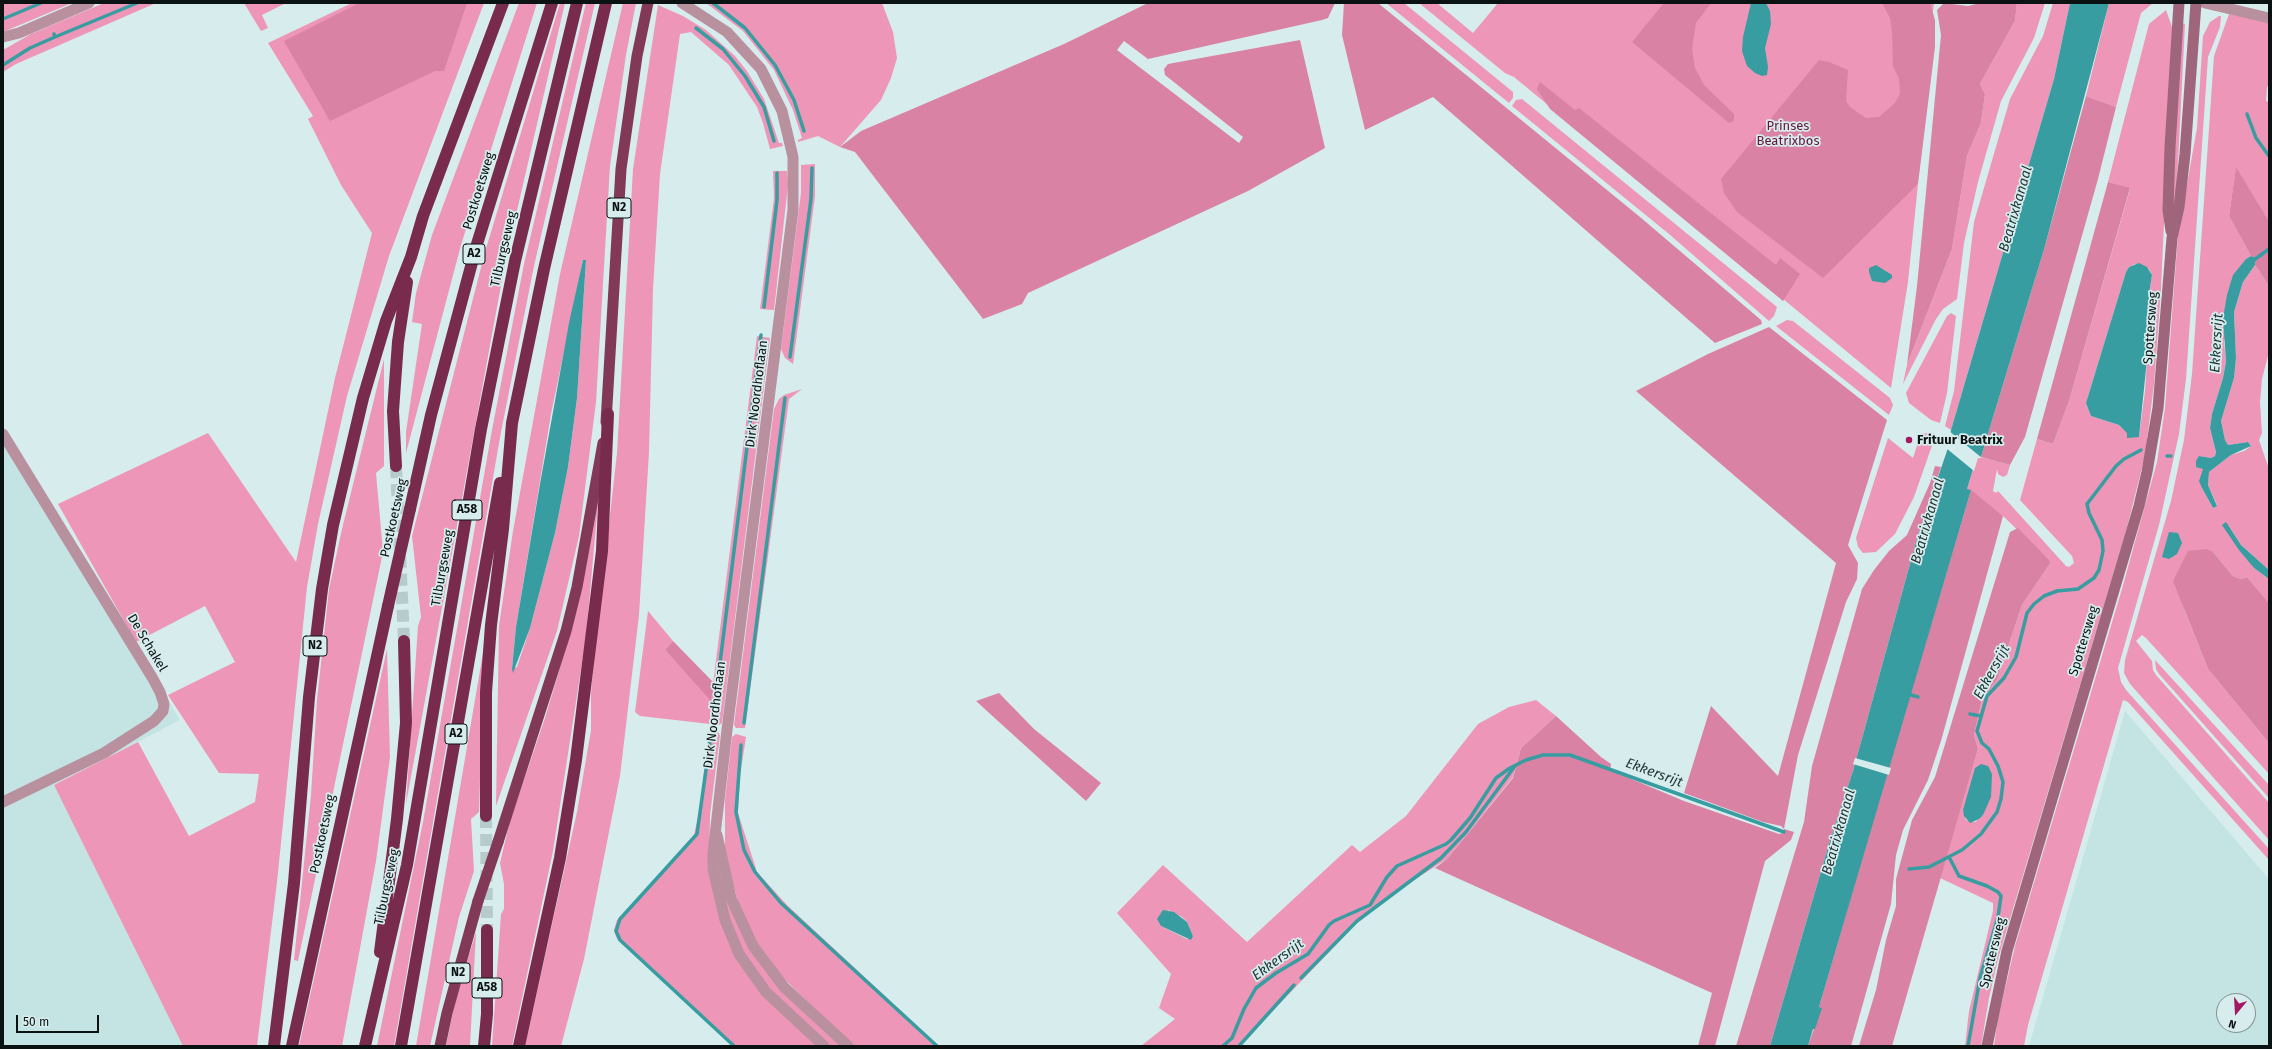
<!DOCTYPE html>
<html>
<head>
<meta charset="utf-8">
<style>
  body { margin:0 }
  #map { position:relative; width:2272px; height:1049px; overflow:hidden; background:#d7eced; font-family:"Fira Sans",sans-serif }
  canvas { display:block }
  .frame { position:absolute; inset:0; border:4px solid #0b1212; pointer-events:none }
  .north { position:absolute; left:2216px; top:993px; width:40px; height:40px; box-sizing:border-box; background:#d7eced; border:1px solid #859595; border-radius:50%; rotate:198deg; font-size:11px; font-weight:700; line-height:16px; text-align:center; color:#0b1212 }
  .north::after { content:''; display:block; margin:auto; width:14px; height:18px; background:#a31861; clip-path:polygon(50% 0,100% 100%,50% 72%,0 100%) }
  .scale { position:absolute; left:16px; top:1015px; width:83px; height:18px; box-sizing:border-box; border:2px solid #0b1212; border-top:0; padding-left:5px; font-size:12px; line-height:14px; white-space:nowrap; color:#0b1212; -webkit-text-stroke:3px #d7eced; paint-order:stroke }
</style>
</head>
<body>
<div id="map">
<canvas width="2272" height="1049"></canvas>
<div class="frame"></div>
<div class="north">N</div>
<div class="scale">50 m</div>
</div>
<script>
const context = document.querySelector('canvas').getContext('2d');
context.lineJoin = 'round';
function fill(path, color) { context.fillStyle = color; context.fill(path, 'evenodd'); }
const poly = rows => new Path2D(rows.map(r => 'M' + r).join(''));
function strokePath(path, color, width, dash) { context.strokeStyle = color; context.lineWidth = width; context.lineCap = dash ? 'butt' : 'round'; context.setLineDash(dash || []); context.stroke(path); }
function drawText(font, color, halo, rows, align = 'center') {
  context.font = font + ' "Fira Sans",sans-serif'; context.lineWidth = 3.5; context.setLineDash([]); context.textBaseline = 'middle'; context.strokeStyle = halo; context.fillStyle = color; for (const [text, x, y, turn = 0] of rows) {
    context.save(); context.translate(x, y); context.rotate((+turn || 0) * Math.PI / 180); context.textAlign = isNaN(turn) ? turn : align; if (halo) context.strokeText(text, 0, 0); context.fillText(text, 0, 0); context.restore();
  }
}
fill(poly([
  [3,440,180,720,54,785,183,1046,3,1046],
  [2125,711,2269,879,2269,1046,2029,1046],
  [2224,1001,2248,1001,2248,1025,2224,1025]
]), '#c4e3e3');
fill(poly([
  [3,3,72,3,3,32],
  [104,3,156,3,16,64,3,72,3,50,31,34],
  [244,3,286,3,262,15,268,28,261,31],
  [352,3,484,3,389,256,347,396,318,524,307,587,277,882,257,1046,183,1046,54,785,138,742,189,836,255,802,259,774,219,773,168,695,235,662,205,606,136,642,58,504,208,433,296,562,335,378,372,233,341,185,308,119,313,116,268,43],
  [519,3,537,3,461,245,406,453,406,432,422,324,412,322,416,293,432,235],
  [560,3,565,3,506,258,406,804,418,626,421,617,412,536,485,252],
  [586,3,595,3,534,266,501,432,394,1046,377,1046,423,822,492,430,524,264],
  [623,3,636,3,626,55,610,166,596,402,579,536,557,631,496,806,499,626,513,531,560,274],
  [583,260,586,261,577,398,568,467,555,533,530,628,517,667,512,669,516,627,551,414],
  [706,3,882,3,893,32,897,58,891,78,881,100,840,147,818,136,798,142,798,140,802,138,793,110,774,70,743,31],
  [1386,3,1404,3,1513,92,1513,98,1509,103],
  [1419,3,1437,3,1473,33,1498,3,1934,3,1913,188,1918,184,1908,282,1891,388,1514,77,1505,73],
  [2017,3,2045,3,2034,38,2001,101,1978,182,1964,243,1957,299,1943,309,1936,319,1903,384,1907,365,1952,249,1967,156,1981,123,1985,94,1980,84,2015,21],
  [2053,3,2070,3,2054,79,1951,430,1945,426,1954,391,1958,357,1974,222,2010,99,2043,36],
  [2109,3,2153,3,2141,13,2116,107,2086,96],
  [658,5,683,16,706,30,735,56,747,71,764,99,779,143,782,143,783,146,770,149,763,123,757,107,729,65,691,32,680,34,660,174,653,289,649,452,639,615,620,776,584,959,561,1046,525,1046,577,812,591,730,591,693,596,639,617,453,633,169],
  [2166,10,2172,27,2172,44,2161,289,2154,384,2145,456,2126,531,1998,959,1989,998,1981,1046,1965,1046,1969,1011,1993,911,1993,903,1940,878,1978,749,1974,735,1982,699,1997,680,2022,605,2051,562,2003,516,1967,489,1977,456,2010,465,2007,475,2003,477,1998,474,1997,469,1993,491,1996,493,1998,491,2066,566,2069,567,2074,563,2072,556,2020,500,2037,439,2053,444,2069,401,2130,189,2108,182,2149,24],
  [2135,264,2149,269,2152,275,2149,294,2151,297,2145,391,2139,437,2128,433,2119,425,2091,416,2086,403,2126,272,2129,267],
  [1963,810,1983,815,1975,822,1966,820],
  [2229,14,2269,22,2269,85,2267,87,2266,101,2269,102,2269,221,2236,168,2229,216,2251,256,2246,259,2224,342,2226,362,2223,378,2212,414,2210,428,2216,452,2215,456,2211,458,2199,456,2203,469,2202,488,2213,508,2217,505,2208,485,2209,472,2231,455,2244,451,2251,446,2248,442,2228,445,2225,440,2221,421,2234,378,2236,358,2234,312,2243,282,2255,265,2269,286,2269,352,2262,379,2260,402,2262,433,2259,440,2269,469,2269,570,2241,545,2227,523,2254,568,2269,579,2269,603,2247,577,2241,579,2233,576,2213,552,2184,609,2208,669,2269,743,2269,774,2146,638,2142,635,2136,641,2152,661,2153,670,2156,675,2269,803,2269,840,2130,684,2124,673,2125,660,2171,501,2184,440,2192,374,2214,56],
  [2219,16,2221,16,2220,27,2208,57,2186,379,2179,434,2159,525,2118,668,2121,682,2126,690,2269,849,2269,860,2128,702,2123,700,2028,1025,2024,1046,1994,1046,1998,1019,2015,946,2122,589,2157,462,2165,408,2178,235,2197,128,2203,36,2210,22],
  [2182,23,2185,24,2176,202,2175,211,2171,211],
  [1522,99,1777,307,1774,316,1769,321,1669,234,1512,106,1516,100],
  [815,164,815,196,793,364,785,358,781,349,801,193,801,165],
  [773,171,787,171,788,185,774,310,760,309,774,198],
  [1951,313,1956,316,1947,393,1940,423,1931,420,1909,403,1906,393,1947,316],
  [1787,320,1793,321,1890,398,1893,405,1889,415,1776,326],
  [757,336,770,338,722,723,719,725,640,716,635,712,648,611,673,641,665,650,711,700],
  [384,359,384,466,376,473,383,552,298,961,294,960,311,795,317,700,329,589,342,529],
  [802,389,789,399,745,728,736,728,734,725,774,409,779,399,784,395],
  [1921,433,1936,434,1914,497,1895,534,1876,552,1863,553,1858,547,1856,538,1888,438,1913,458],
  [600,481,586,637,553,851,512,1046,492,1046,501,914,504,909,504,884,500,863,510,821,545,718,571,631],
  [484,647,479,812,471,819,474,871,459,917,430,1046,416,1046],
  [387,649,390,757,376,861,342,1046,299,1046],
  [2155,660,2269,785,2269,798,2159,674,2156,669],
  [1536,700,1556,716,1521,748,1513,777,1447,859,1403,887,1358,922,1239,1046,1141,1046,1175,1019,1159,1008,1171,974,1117,913,1163,865,1247,942,1352,845,1360,852,1406,816,1478,724,1509,707],
  [1168,910,1182,917,1187,922,1193,936,1187,939,1161,926],
  [709,730,718,732,720,735,710,815,709,866,737,955,819,1046,733,1046,617,939,614,930,617,920,678,857,694,835,700,807],
  [736,734,746,737,740,776,738,813,757,872,788,906,939,1046,853,1046,769,964,742,916,725,855,725,800,732,737],
  [718,855,743,935,843,1046,828,1046,770,991,737,943,717,877],
  [476,932,470,1046,446,1046,455,1002]
]), '#ed96b7');
fill(poly([
  [359,3,467,3,444,71,435,71,330,121,284,41],
  [1148,3,1335,3,1328,18,1322,20,1148,59,1124,41,1117,50,1239,143,1243,137,1165,75,1164,69,1168,64,1300,40,1325,148,1248,191,1028,293,1022,304,983,319,855,152,840,147,861,131,1064,44],
  [1344,3,1378,3,1640,217,1761,320,1762,324,1715,343,1433,97,1365,130,1342,35],
  [1664,3,1711,3,1696,23,1692,49,1695,68,1704,85,1734,114,1734,121,1729,123,1632,42],
  [1882,3,1930,3,1935,20,1935,47,1918,184,1823,278,1737,212,1724,193,1721,179,1819,60,1829,62,1848,70,1846,101,1850,107,1866,118,1879,117,1895,103,1900,93,1899,79,1893,66,1892,32,1890,18],
  [1944,3,1968,6,1980,3,2017,3,2015,21,1980,84,1985,94,1981,123,1967,156,1952,249,1907,365,1917,286,1941,35,1937,10],
  [1540,82,1575,110,1579,108,1776,265,1780,258,1800,274,1783,301,1550,109,1537,89],
  [2086,96,2116,107,2098,179,2025,437,2010,465,1981,457,2045,246],
  [2236,167,2269,221,2269,286,2255,265,2256,258,2251,256,2229,216],
  [2108,182,2130,188,2069,401,2053,444,2037,439],
  [1769,327,1887,420,1848,545,1858,563,1857,579,1846,602,1798,755,1784,829,1794,832,1791,840,1765,861,1715,1046,1698,1046,1712,993,1435,868,1447,859,1513,778,1521,748,1556,716,1601,757,1611,764,1610,770,1684,801,1779,834,1783,833,1784,829,1781,826,1763,822,1684,793,1711,706,1778,776,1836,563,1636,391,1708,354],
  [1935,466,1941,467,1918,535,1853,771,1829,844,1770,1046,1736,1046,1804,822,1812,766,1862,589,1874,570,1889,551,1907,535,1930,483],
  [1971,490,2003,516,1941,741,1928,780,1903,830,1896,855,1891,904,1851,1046,1808,1046,1821,1008,1819,1007,1900,729],
  [2018,528,2051,562,2022,605,1997,680,1982,699,1974,735,1978,749,1892,1046,1859,1046,1876,990,1886,940,1896,906,1896,879,1912,820,1935,777,2010,532],
  [2207,549,2213,552,2233,576,2241,579,2247,577,2269,603,2269,743,2208,669,2173,581,2188,551],
  [673,641,714,683,711,701,665,650],
  [999,693,1034,729,1101,783,1086,801,976,701]
]), '#da82a4');
fill(poly([
  [1751,3,1766,3,1770,11,1771,24,1765,48,1768,67,1767,75,1762,76,1755,73,1747,66,1742,51,1743,37],
  [2070,3,2109,3,2045,246,1981,457,1977,456,1967,489,1971,490,1819,1007,1822,1008,1815,1029,1813,1029,1808,1046,1770,1046,1829,844,1853,771,1918,535,1948,448,1951,430,2054,79],
  [2251,256,2256,258,2255,265,2243,282,2234,312,2236,358,2234,378,2221,421,2225,440,2228,445,2248,442,2251,446,2231,455,2209,472,2208,485,2217,506,2213,508,2202,488,2199,481,2203,469,2196,467,2196,461,2199,456,2211,458,2215,456,2216,452,2210,428,2212,414,2223,378,2226,362,2223,318,2227,295,2233,275,2246,259],
  [583,260,586,260,577,398,568,467,555,533,530,628,513,673,512,669,516,627,540,484,569,323],
  [2139,263,2147,267,2152,275,2149,294,2149,340,2139,437,2127,438,2127,433,2119,425,2091,416,2086,403,2126,272,2129,267],
  [1876,265,1892,275,1892,278,1885,283,1872,281,1869,272,1869,268],
  [2226,522,2241,545,2269,570,2269,579,2254,568,2239,550,2222,525],
  [2169,532,2178,533,2182,543,2177,554,2169,559,2162,557],
  [1981,764,1988,766,1992,774,1991,797,1983,815,1979,819,1970,823,1964,816,1963,810,1975,768],
  [1163,910,1174,912,1187,922,1193,936,1191,940,1161,926,1157,919]
]), '#379da0');
fill(poly([
  [1949,431,1982,458,1978,458,1974,471,1946,448],
  [1855,758,1891,768,1889,775,1853,764]
]), '#d7eced');
strokePath(poly([
  [713,3,745,28,775,65,794,100,804,131],
  [3,19,41,3],
  [696,28,723,49,745,76,764,107,774,141],
  [54,34,55,37,137,3],
  [3,65,30,48,55,37],
  [2247,114,2256,138,2269,156],
  [2254,260,2269,249],
  [764,307,777,200,777,173],
  [790,357,811,199,812,168],
  [2167,456,2171,456],
  [1908,694,1918,697],
  [1970,714,1981,716],
  [713,719,761,335],
  [744,723,785,398],
  [710,741,697,834,620,919,616,931,620,940,734,1046],
  [741,745,736,812,744,850,755,872,781,903,937,1046],
  [1949,857,1959,876,1987,886,1998,892,2001,896,1998,917,1980,978,1968,1046],
  [1909,869,1929,867,1962,850,1981,834,1997,812,2001,799,2003,782,1998,766,1989,749,1982,743,1977,731,1987,696,2004,678,2016,657,2027,613,2034,604,2044,596,2057,591,2078,589,2094,578,2099,570,2103,551,2102,540,2089,513,2087,504,2116,466,2124,459,2141,450],
  [1301,978,1357,921,1441,858,1466,832,1515,766],
  [1223,1046,1232,1038,1244,1009,1256,988,1276,973,1308,954,1329,925,1334,921,1370,905,1387,877,1397,866,1446,844,1451,840,1470,818,1496,778,1510,768,1526,760,1543,755,1570,755,1784,832],
  [1239,1046,1294,985]
]), '#379da0', 3.5);
strokePath(poly([
  [396,466,404,641],
  [486,816,487,930]
]), '#b8cbcc', 12, [12, 6]);
strokePath(poly([
  [682,3,727,32,761,69,782,111,793,157,793,210,727,730,713,853,713,869,725,920,739,954,766,992,824,1046],
  [2205,3,2269,18],
  [3,37,19,33,89,3],
  [3,434,152,677,160,692,164,704,163,711,154,721,104,753,3,802],
  [717,835,731,898,753,946,784,987,848,1046]
]), '#b9909e', 11);
strokePath(poly([
  [2171,231,2168,210,2170,147,2179,3],
  [1987,1046,2007,951,2139,506,2147,472,2158,408,2172,238,2179,207,2185,154,2196,3]
]), '#9f667b', 11);
strokePath(poly([
  [606,422,621,169,637,56,648,3],
  [498,842,566,631,577,587,603,443],
  [440,1046,447,1013,478,901]
]), '#823958', 11);
strokePath(poly([
  [396,466,393,411,398,342,407,282],
  [410,509,431,415,477,244,552,3],
  [486,816,486,692,491,625,503,529,512,423,544,269,606,3],
  [380,952,397,819,406,723,404,641],
  [274,1046,294,883,309,697,322,589,333,525,363,398,386,321,411,257,423,216,503,3],
  [292,1046,388,606],
  [365,1046,407,865,481,429,515,261,577,3],
  [401,1046,500,483],
  [484,1046,487,1014,487,930],
  [519,1046,560,858,576,760,602,551,608,414]
]), '#792b4e', 12);
strokePath(poly([
  [478,901,498,842]
]), '#823958', 11);
strokePath(poly([
  [388,606,410,509]
]), '#792b4e', 12);
for (const [x, y, r, color] of [
  [1909,440,4,"#a31861"]
]) { const dot = new Path2D(); dot.arc(x, y, r, 0, 2 * Math.PI); context.fillStyle = color; context.fill(dot); strokePath(dot, '#d7eced', 1.5); }
for (const [x, y, w] of [
  [619,208,24],
  [474,254,22],
  [467,510,30],
  [315,646,24],
  [456,734,22],
  [458,973,24],
  [487,988,30]
]) { const box = new Path2D(); box.roundRect(x - w / 2, y - 10, w, 20, 3); context.fillStyle = '#d7eced'; context.fill(box); strokePath(box, '#0b1212', 1); }
drawText('bold 12px', '#0b1212', null, [
  ["N2",619,208],
  ["A2",474,254],
  ["A58",467,510],
  ["N2",315,646],
  ["A2",456,734],
  ["N2",458,973],
  ["A58",487,988]
]);
drawText('13px', '#63153b', '#d7eced', [
  ["Prinses",1788,126],
  ["Beatrixbos",1788,141]
]);
drawText('13px', '#0b1212', '#d7eced', [
  ["Postkoetsweg",479,191,-73],
  ["Tilburgseweg",504,249,-77],
  ["Spottersweg",2151,328,-86],
  ["Dirk Noordhoflaan",757,394,-83],
  ["Postkoetsweg",394,518,-77],
  ["Tilburgseweg",443,568,-80],
  ["Spottersweg",2084,641,-73],
  ["De Schakel",147,643,59],
  ["Dirk Noordhoflaan",715,715,-83],
  ["Postkoetsweg",323,834,-78],
  ["Tilburgseweg",387,887,-78],
  ["Spottersweg",1993,953,-76]
]);
drawText('bold 13px', '#0b1212', '#d7eced', [
  ["Frituur Beatrix",1917,440]
], 'left');
drawText('italic 14px', '#203838', '#d7eced', [
  ["Beatrixkanaal",2016,209,-74],
  ["Ekkersrijt",2217,343,-87],
  ["Beatrixkanaal",1928,521,-74],
  ["Ekkersrijt",1992,672,-61],
  ["Ekkersrijt",1654,773,20],
  ["Beatrixkanaal",1839,832,-74],
  ["Ekkersrijt",1278,960,-36]
]);
</script>
</body>
</html>
